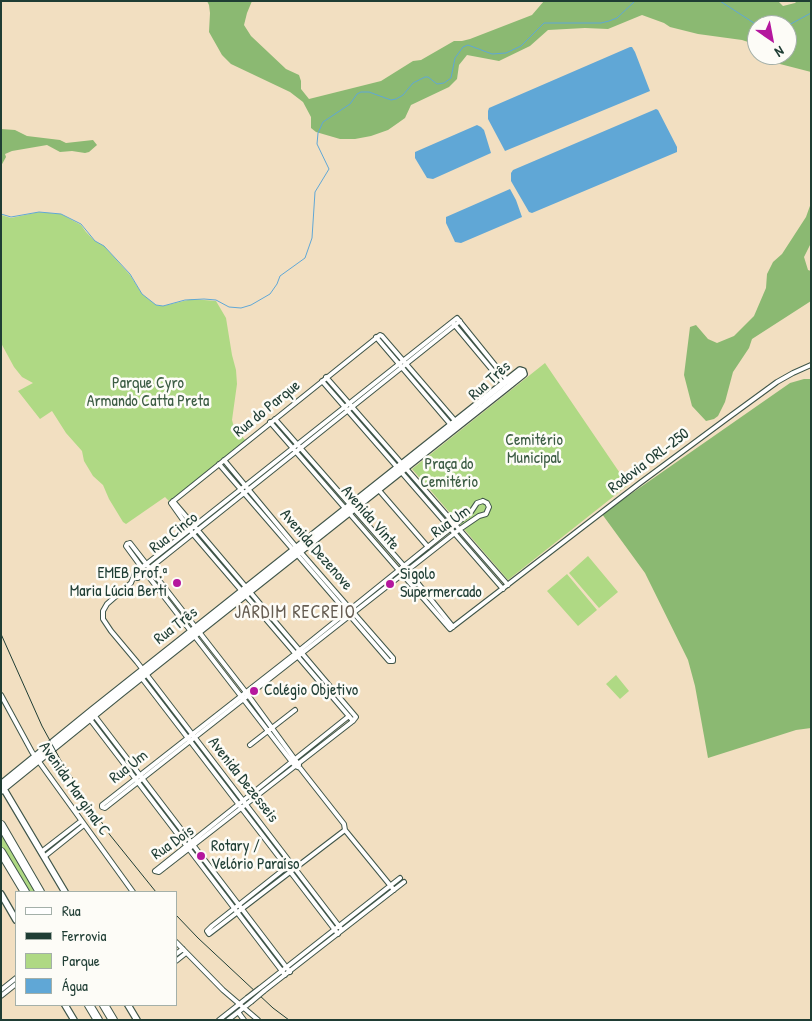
<!DOCTYPE html>
<html>
<head>
<meta charset="utf-8">
<style>
  body { margin:0 }
  #map { position:relative; width:812px; height:1021px; overflow:hidden; background:#f2dfc1; font-family:"Patrick Hand",sans-serif }
  canvas { display:block }
  .frame { position:absolute; inset:0; border:2px solid #1f3d34; pointer-events:none }
  .legend { position:absolute; left:15px; top:891px; width:162px; height:115px; box-sizing:border-box; background:#fdfcf7; border:1px solid #a4b0a9; margin:0; padding:6px 9px; list-style:none; font-size:15px; color:#1f3d34 }
  .legend li { display:flex; align-items:center; gap:10px; height:25px }
  .legend b { width:25px; border:1px solid #a4b0a9 }
  .north { position:absolute; left:747px; top:15px; width:50px; height:50px; box-sizing:border-box; background:#fdfcf7; border:1px solid #a4b0a9; border-radius:50%; rotate:147deg; font-size:14px; font-weight:700; line-height:20px; text-align:center; color:#1f3d34 }
  .north::after { content:''; display:block; margin:auto; width:18px; height:22px; background:#b5179e; clip-path:polygon(50% 0,100% 100%,50% 72%,0 100%) }
</style>
</head>
<body>
<div id="map">
<canvas width="812" height="1021"></canvas>
<div class="frame"></div>
<ul class="legend">
<li><b style="height:6px;background:#fff"></b>Rua</li>
<li><b style="height:6px;background:#1f3d34"></b>Ferrovia</li>
<li><b style="height:14px;background:#afd984"></b>Parque</li>
<li><b style="height:14px;background:#60a7d6"></b>Água</li>
</ul>
<div class="north">N</div>
</div>
<script>
const context = document.querySelector('canvas').getContext('2d');
context.lineJoin = 'round';
function fill(path, color) { context.fillStyle = color; context.fill(path, 'evenodd'); }
const poly = rows => new Path2D(rows.map(r => 'M' + r).join(''));
function strokePath(path, color, width, dash) { context.strokeStyle = color; context.lineWidth = width; context.lineCap = dash ? 'butt' : 'round'; context.setLineDash(dash || []); context.stroke(path); }
function drawText(font, color, halo, rows, align = 'center') {
  context.font = font + ' "Patrick Hand",sans-serif'; context.lineWidth = 5; context.setLineDash([]); context.textBaseline = 'middle'; context.strokeStyle = halo; context.fillStyle = color; for (const [text, x, y, turn = 0] of rows) {
    context.save(); context.translate(x, y); context.rotate((+turn || 0) * Math.PI / 180); context.textAlign = isNaN(turn) ? turn : align; if (halo) context.strokeText(text, 0, 0); context.fillText(text, 0, 0); context.restore();
  }
}
fill(poly([
  [39,212,61,214,81,225,86,232,95,241,104,246,130,275,142,294,156,305,163,306,192,299,216,301,226,318,232,355,236,370,237,384,232,420,234,427,246,441,171,503,165,497,126,524,123,522,109,499,103,485,93,476,84,461,82,451,66,433,52,411,40,419,18,391,33,383,22,377,14,367,1,343,1,215,11,218],
  [545,363,628,485,508,580,412,469],
  [588,556,618,592,599,608,569,573],
  [567,574,597,610,578,626,547,591],
  [616,675,629,691,620,699,606,684],
  [1,830,37,892,27,892,1,847]
]), '#afd984');
fill(poly([
  [207,1,252,1,247,13,244,25,251,36,286,69,299,75,301,81,301,89,309,99,381,81,413,61,421,60,454,41,462,41,470,39,532,15,544,1,778,1,783,6,795,3,797,1,811,1,811,72,780,64,768,55,787,55,787,25,757,25,757,47,751,43,742,40,698,34,670,27,664,23,642,15,608,29,585,28,548,30,530,46,499,61,467,55,459,65,457,79,449,87,411,105,405,118,398,123,388,130,371,136,355,139,340,139,316,132,311,128,311,117,303,102,290,92,231,64,222,55,209,32,210,13,209,5],
  [1,129,15,130,27,136,60,140,66,143,93,140,97,145,89,152,85,153,72,151,60,152,47,145,12,151,5,154,6,157,1,166],
  [811,203,811,243,804,257,808,270,811,271,811,301,752,339,749,348,733,372,725,402,718,416,714,419,706,421,692,406,684,375,690,327,696,325,708,339,717,343,734,336,754,316,766,288,767,274,773,262,782,254,806,217],
  [804,379,811,379,811,728,796,730,708,758,695,686,688,660,645,573,602,514,790,383]
]), '#8bb972');
fill(poly([
  [630,47,632,47,635,52,650,91,505,151,488,119,488,111,489,108],
  [656,109,658,110,677,147,677,152,532,213,529,212,511,181,511,173,513,170],
  [477,125,481,127,484,130,491,153,433,179,427,178,415,158,415,152],
  [510,189,516,200,522,217,461,243,455,242,446,223,446,217]
]), '#60a7d6');
strokePath(poly([
  [720,1,757,25],
  [787,26,811,13],
  [1,214,11,217,39,212,61,214,81,224,95,241,104,246,130,274,142,294,156,305,163,306,185,300,204,299,216,300,229,307,241,308,251,305,270,294,277,284,280,276,305,258,312,238,315,192,329,169,317,144,318,133,323,122,350,104,357,94,361,92,369,92,391,100,396,99,403,95,413,83,425,77,428,77,437,84,444,83,451,78,455,58,463,47,468,45,492,54,506,53,521,46,544,23,601,23,609,21,617,18,635,1]
]), '#60a7d6', 1);
const street = poly([
  [453,323,503,383],
  [376,337,451,425],
  [326,377,508,585],
  [322,381,503,589],
  [275,419,404,566,453,627],
  [270,422,450,629,640,483,725,420,777,382,793,373,811,365],
  [224,460,297,548,393,658,393,661],
  [219,464,389,661,393,661],
  [377,488,428,547],
  [483,501,487,503,489,507,486,514,479,516,460,529,105,808,102,807,102,805,296,653,471,512,477,503,483,501],
  [127,544,126,546,145,572,295,766,300,768,344,824,345,830,394,890],
  [127,544,130,543,245,691,299,765],
  [134,578,138,578,145,572,460,321],
  [141,677,338,934],
  [1,695,32,752,133,892],
  [94,715,290,972],
  [89,718,285,975],
  [353,721,193,534,171,503,380,335,382,336,457,423],
  [250,745,295,710],
  [41,852,81,821],
  [44,857,84,825],
  [288,866,212,926,207,931,209,934,345,830],
  [155,871,159,872,353,721,356,717,173,501],
  [155,871,349,716],
  [342,930,137,662,111,631,103,619,103,611,107,604,131,583,135,573,457,318,511,385],
  [176,942,223,990,258,1020],
  [176,954,183,949],
  [176,961,186,953],
  [260,988,400,878],
  [1,990,16,978],
  [264,991,404,882],
  [1,996,16,984],
  [238,1012,244,1020],
  [219,1020,247,998],
  [228,1020,251,1002]
]);
const secondary = poly([
  [1,784,92,710,520,370,523,371],
  [2,786,65,892],
  [1,791,122,693,504,390,524,374,523,371],
  [1,894,16,920],
  [65,1005,74,1020],
  [128,1005,137,1020]
]);
const highway = poly([
  [1,825,40,892],
  [1,852,25,892],
  [89,1005,98,1020],
  [104,1005,113,1020]
]);
strokePath(street, '#3f5549', 6);
strokePath(secondary, '#3f5549', 8);
strokePath(highway, '#3f5549', 10);
strokePath(street, '#fff', 4);
strokePath(secondary, '#fff', 5.5);
strokePath(highway, '#fff', 8);
strokePath(poly([
  [1,634,42,726,60,759,110,835,156,892],
  [176,915,198,938,273,1008,289,1020]
]), '#1f3d34', 1);
const streetBridge = poly([
  [247,998,260,988],
  [251,1002,264,991]
]);
strokePath(streetBridge, '#3f5549', 6, []);
strokePath(streetBridge, '#fff', 4);
for (const [x, y, r, color] of [
  [177,583,5,"#b5179e"],
  [390,584,5,"#b5179e"],
  [254,691,5,"#b5179e"],
  [201,856,5,"#b5179e"]
]) { const dot = new Path2D(); dot.arc(x, y, r, 0, 2 * Math.PI); context.fillStyle = color; context.fill(dot); strokePath(dot, '#fdfcf7', 2); }
drawText('16px', '#1f3d34', '#fdfcf7', [
  ["Rua Três",490,381,-42],
  ["Rua do Parque",267,409,-39],
  ["Rodovia ORL-250",649,461,-37],
  ["Avenida Vinte",370,518,49],
  ["Rua Um",451,522,-35],
  ["Rua Cinco",174,533,-38],
  ["Avenida Dezenove",316,550,49],
  ["Rua Três",176,626,-38],
  ["Rua Um",129,767,-38],
  ["Avenida Dezesseis",243,780,52],
  ["Avenida Marginal C",74,789,55],
  ["Rua Dois",173,843,-35]
]);
drawText('16px', '#3c5c44', '#fdfcf7', [
  ["Parque Cyro",148,384],
  ["Armando Catta Preta",148,402],
  ["Cemitério",534,441],
  ["Municipal",534,459],
  ["Praça do",449,465],
  ["Cemitério",449,483]
]);
drawText('16px', '#1f3d34', '#fdfcf7', [
  ["EMEB Prof.ª",167,574,"right"],
  ["Maria Lúcia Berti",167,592,"right"],
  ["Sigolo",400,575],
  ["Supermercado",400,593],
  ["Colégio Objetivo",264,691],
  ["Rotary /",211,847],
  ["Velório Paraíso",211,865]
], 'left');
context.letterSpacing = '1px';
drawText('18px', '#655c51', '#fdfcf7', [
  ["JARDIM RECREIO",295,613]
]);
context.letterSpacing = '0px';
</script>
</body>
</html>
